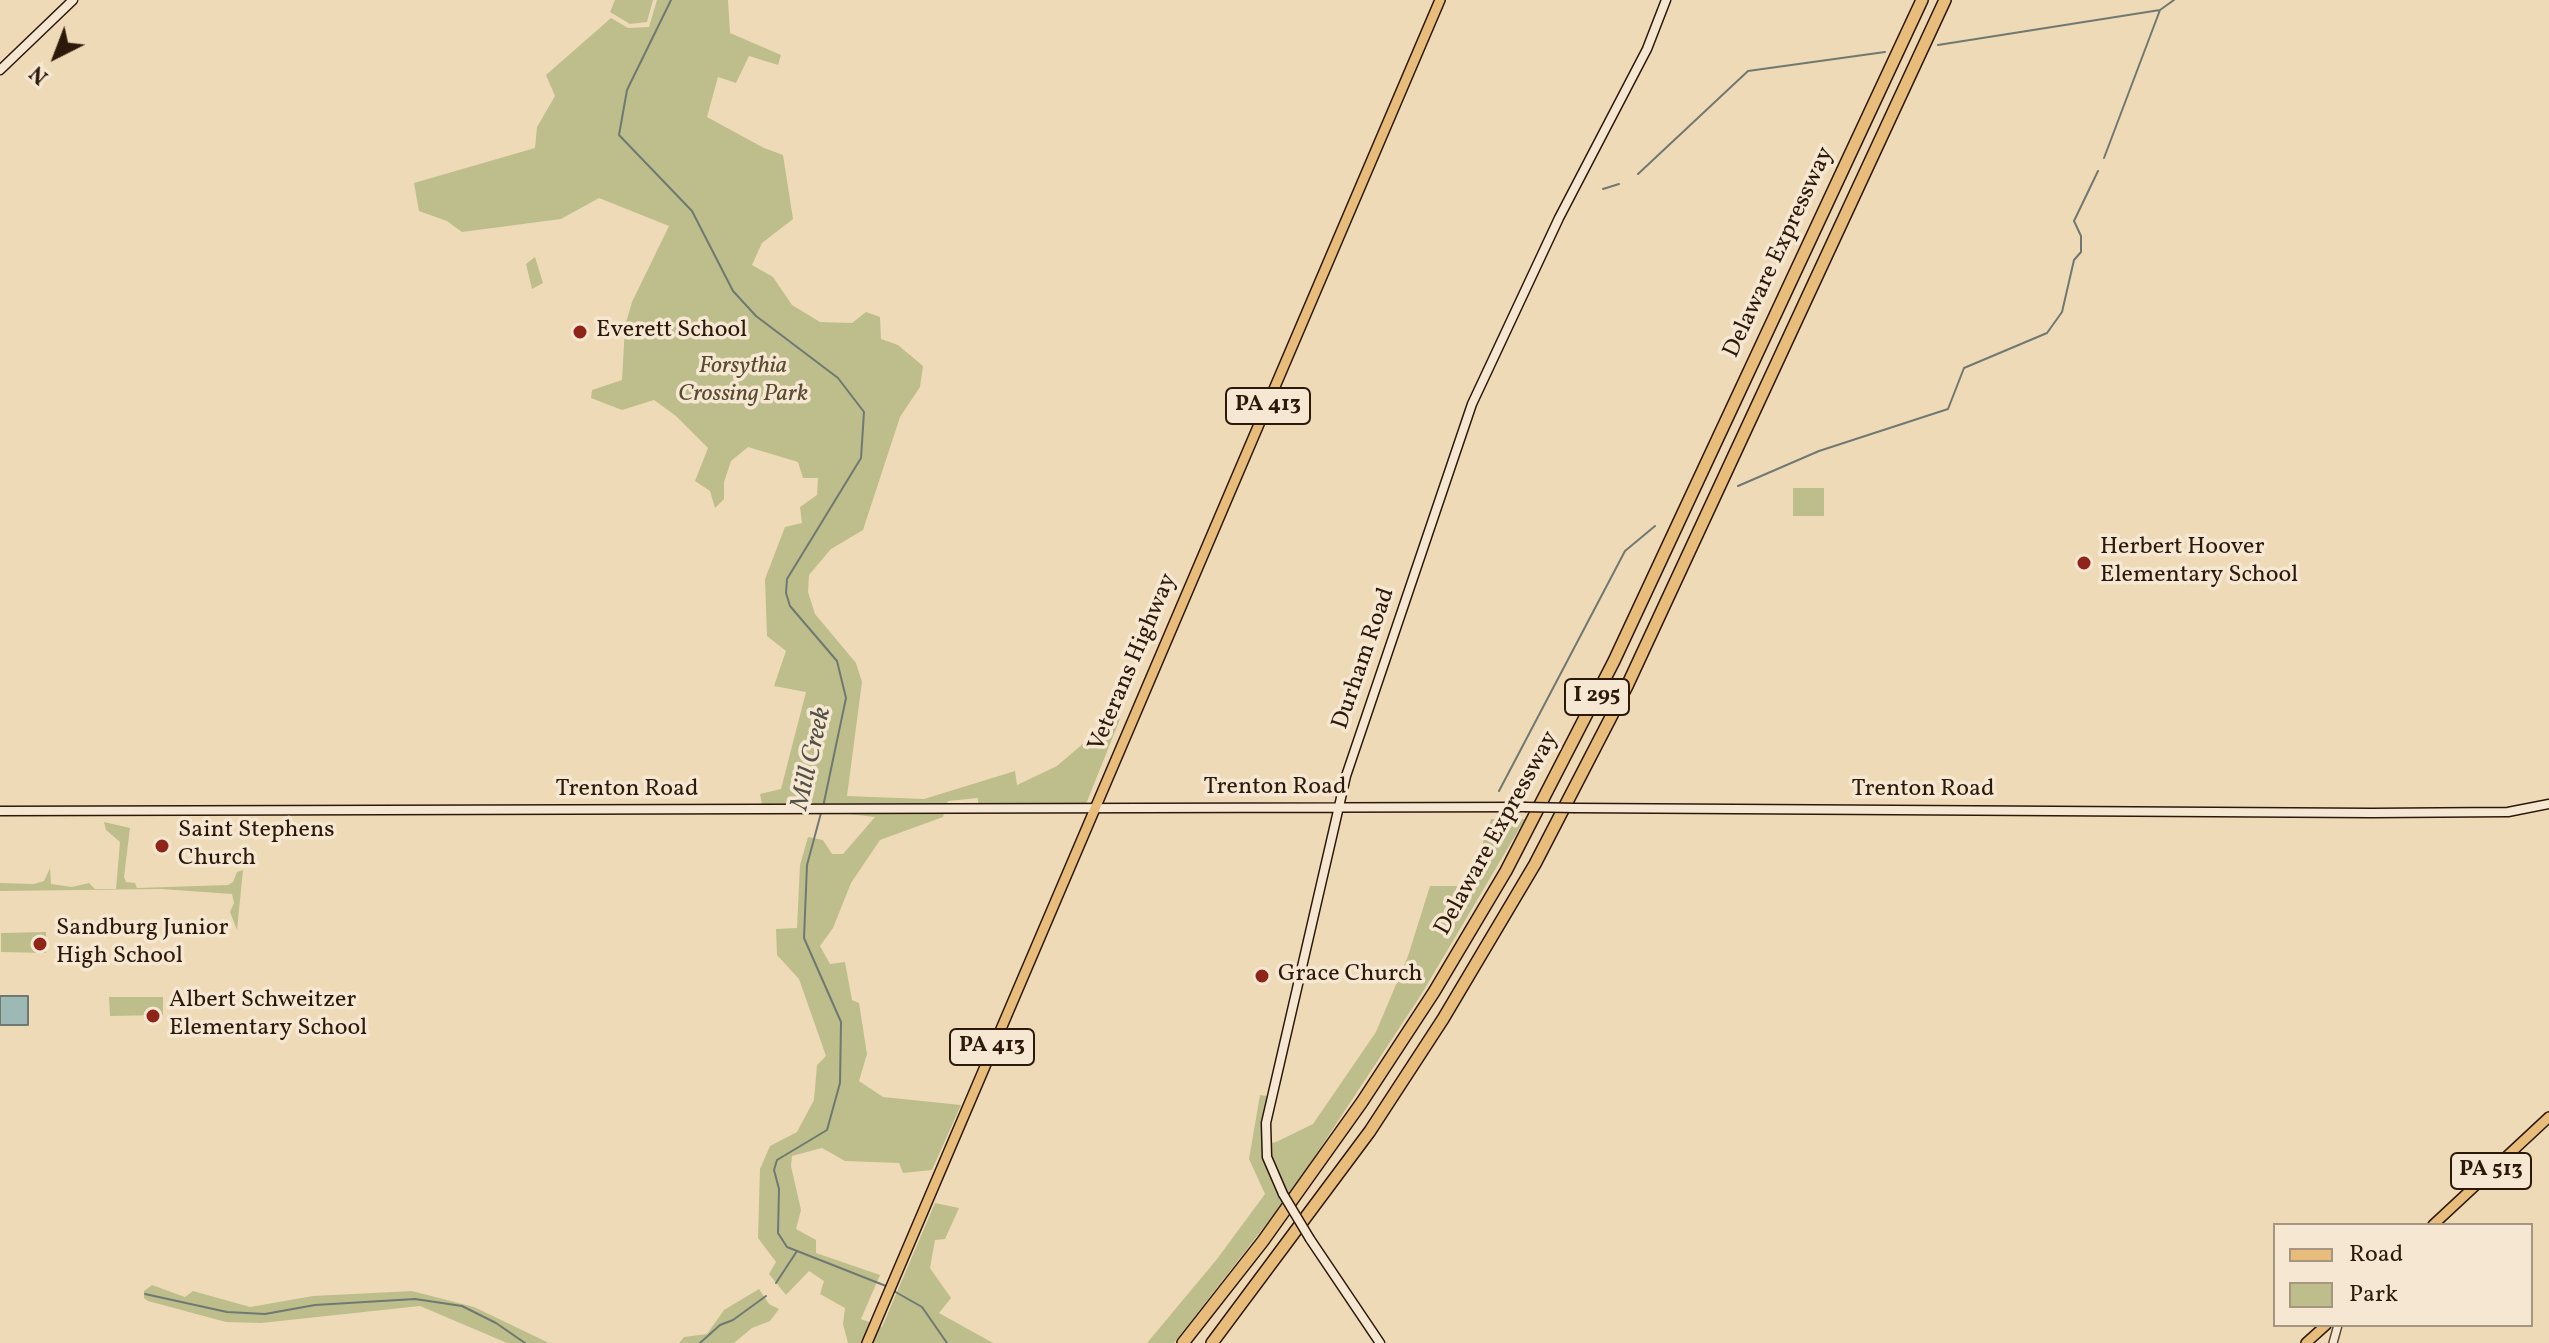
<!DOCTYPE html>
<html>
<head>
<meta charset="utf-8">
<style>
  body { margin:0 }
  #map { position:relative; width:2549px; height:1343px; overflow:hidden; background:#efdab8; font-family:Vollkorn,serif }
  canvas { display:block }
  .legend { position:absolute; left:2273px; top:1223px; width:260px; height:104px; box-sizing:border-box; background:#f5e7d1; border:2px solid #a59581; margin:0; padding:10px 14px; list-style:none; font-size:24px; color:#2d190a }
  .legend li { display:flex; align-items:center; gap:16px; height:40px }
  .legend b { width:40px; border:2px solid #a59581 }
  .north { position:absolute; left:16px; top:16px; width:80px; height:80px; -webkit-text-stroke:6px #f5e7d1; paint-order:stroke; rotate:222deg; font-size:22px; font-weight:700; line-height:32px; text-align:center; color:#2d190a }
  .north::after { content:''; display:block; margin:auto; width:28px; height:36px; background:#2d190a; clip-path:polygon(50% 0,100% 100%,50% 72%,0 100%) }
</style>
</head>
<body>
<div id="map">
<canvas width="2549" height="1343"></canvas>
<ul class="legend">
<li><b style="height:10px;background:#e8bd7c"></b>Road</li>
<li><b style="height:22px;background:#bdbe8c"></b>Park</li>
</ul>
<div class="north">N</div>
</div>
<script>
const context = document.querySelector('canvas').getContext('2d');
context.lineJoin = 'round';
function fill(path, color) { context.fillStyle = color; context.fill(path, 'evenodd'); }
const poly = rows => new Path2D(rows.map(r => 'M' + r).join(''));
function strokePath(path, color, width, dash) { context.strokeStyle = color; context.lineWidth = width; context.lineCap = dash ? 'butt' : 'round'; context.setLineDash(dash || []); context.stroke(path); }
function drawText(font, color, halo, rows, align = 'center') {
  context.font = font + ' Vollkorn,serif'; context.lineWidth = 7; context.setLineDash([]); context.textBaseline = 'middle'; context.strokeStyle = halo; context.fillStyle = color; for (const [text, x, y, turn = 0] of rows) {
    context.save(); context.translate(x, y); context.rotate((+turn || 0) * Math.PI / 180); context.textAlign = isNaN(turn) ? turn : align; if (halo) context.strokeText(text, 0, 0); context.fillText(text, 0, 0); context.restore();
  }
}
fill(poly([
  [615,0,653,0,647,22,630,24,610,12],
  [657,0,728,0,730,33,781,55,778,65,749,56,736,83,718,77,707,117,764,148,783,155,793,219,762,243,752,265,773,277,792,305,820,322,852,323,866,312,880,317,881,339,898,345,923,366,920,387,900,417,863,530,831,549,809,575,808,592,815,614,856,663,862,682,847,796,924,799,1015,771,1017,785,1057,766,1093,735,1110,715,1120,719,1086,804,978,806,978,798,948,801,943,817,880,840,851,883,833,928,820,946,830,964,845,962,852,1000,859,1003,867,1054,859,1081,883,1097,961,1105,932,1170,903,1173,899,1163,845,1161,822,1148,792,1156,791,1166,801,1210,796,1229,816,1240,816,1253,880,1275,861,1319,882,1327,935,1203,959,1208,945,1239,935,1240,930,1268,951,1298,939,1313,993,1343,848,1343,843,1324,845,1308,820,1294,824,1281,809,1271,786,1295,769,1274,776,1262,758,1238,760,1169,770,1146,797,1132,814,1100,817,1065,826,1056,799,979,777,955,776,929,797,928,800,865,808,837,823,840,832,854,843,854,875,817,762,804,760,794,781,789,806,692,774,686,786,651,767,636,765,579,785,527,802,523,800,507,817,495,818,478,803,478,798,462,748,447,731,461,724,482,724,499,715,508,710,491,695,481,708,448,676,416,654,400,622,410,591,398,592,390,622,380,625,326,632,302,669,226,599,198,561,219,462,232,447,221,419,211,414,183,535,148,537,127,555,96,546,75,611,18,628,28,649,27],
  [535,257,543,283,532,289,526,264],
  [1793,488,1824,488,1824,516,1793,516],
  [1491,819,1525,819,1421,995,1292,1191,1174,1343,1147,1343,1217,1259,1265,1194,1249,1159,1260,1095,1267,1096,1261,1145,1276,1142,1313,1124,1376,1032,1408,956,1430,886,1468,886],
  [104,822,130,828,124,877,126,882,135,883,137,888,228,885,233,882,237,872,243,870,237,930,230,912,234,903,232,894,161,889,0,891,0,883,34,884,44,881,50,868,51,884,72,887,89,883,95,889,116,889,120,842,106,830],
  [46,932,46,953,1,952,1,933],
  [109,997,163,997,163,1015,110,1016],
  [152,1285,185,1297,193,1291,250,1307,313,1296,412,1291,474,1307,549,1343,507,1343,420,1306,261,1323,226,1322,148,1301,144,1298,144,1291],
  [759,1289,769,1304,779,1309,770,1321,752,1328,734,1343,679,1343,684,1337,707,1334,724,1310]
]), '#bdbe8c');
const water = poly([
  [0,996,28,996,28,1025,0,1025,0,996]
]);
fill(water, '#9cb9b6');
strokePath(water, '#707971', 2);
strokePath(poly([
  [671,0,627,90,619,135,692,211,733,291,756,316,838,378,864,412,861,458,787,579,786,593,790,606,837,661,846,698,823,807],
  [1938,45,2160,10],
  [2104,158,2160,10,2174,0],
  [1638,174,1748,71,1885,52],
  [1603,189,1619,184],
  [1738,486,1819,451,1948,409,1964,368,2047,333,2062,312,2074,260,2081,252,2081,236,2074,221,2098,171],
  [1499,791,1625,551,1655,526],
  [821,813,807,865,804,938,841,1022,840,1083,827,1130,777,1160,774,1170,779,1189,778,1233,787,1247,886,1286],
  [776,1283,797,1251],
  [892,1290,922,1307,947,1343],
  [145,1294,227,1312,265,1314,315,1305,415,1299,462,1306,496,1323,525,1343],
  [700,1343,720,1325,733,1320,766,1296]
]), '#707971', 2);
const tertiary = poly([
  [2333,1343,2338,1325]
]);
const secondary = poly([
  [0,70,73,0],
  [1575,808,2372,813,2508,812,2549,804],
  [0,811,1525,807],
  [1283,1194,1267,1157,1266,1123,1346,776,1472,404,1559,218,1647,49,1666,0],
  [1310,1239,1380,1343]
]);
const primary = poly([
  [2433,1225,2549,1117],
  [867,1343,1440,0],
  [2306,1343,2326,1325]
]);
const motorway = poly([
  [1183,1343,1263,1241,1362,1102,1434,992,1506,871,1614,661,1922,0],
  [1212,1343,1370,1131,1443,1019,1535,864,1627,686,1945,0]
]);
strokePath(tertiary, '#5e4936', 10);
strokePath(secondary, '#2d190a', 11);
strokePath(primary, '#2d190a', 12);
strokePath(motorway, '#2d190a', 14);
strokePath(tertiary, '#f5e7d1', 7);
strokePath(secondary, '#f5e7d1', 8);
strokePath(primary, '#e8bd7c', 9);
strokePath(motorway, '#e8bd7c', 11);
const secondaryBridge = poly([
  [1525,807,1575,808],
  [1283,1194,1310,1239]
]);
strokePath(secondaryBridge, '#2d190a', 11, []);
strokePath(secondaryBridge, '#f5e7d1', 8);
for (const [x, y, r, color] of [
  [580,332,8,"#8f2418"],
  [2084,563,8,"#8f2418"],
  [162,846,8,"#8f2418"],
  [40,944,8,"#8f2418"],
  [1262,976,8,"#8f2418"],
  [153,1016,8,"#8f2418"]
]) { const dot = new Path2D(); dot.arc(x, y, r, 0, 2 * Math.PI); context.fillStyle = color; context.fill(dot); strokePath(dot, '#f5e7d1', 3); }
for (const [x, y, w] of [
  [1268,406,84],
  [1597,697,64],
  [992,1047,84],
  [2491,1171,80]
]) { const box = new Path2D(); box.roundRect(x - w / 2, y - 18, w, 36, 6); context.fillStyle = '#f5e7d1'; context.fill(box); strokePath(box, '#2d190a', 2); }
drawText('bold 22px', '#2d190a', null, [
  ["PA 413",1268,406],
  ["I 295",1597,697],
  ["PA 413",992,1047],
  ["PA 513",2491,1171]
]);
drawText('24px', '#2d190a', '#f5e7d1', [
  ["Delaware Expressway",1780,253,-65],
  ["Durham Road",1365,659,-71],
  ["Veterans Highway",1134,663,-67],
  ["Trenton Road",1275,789],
  ["Trenton Road",627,791],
  ["Trenton Road",1923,791],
  ["Delaware Expressway",1498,834,-61]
]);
drawText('24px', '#2d190a', '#f5e7d1', [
  ["Everett School",596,332],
  ["Herbert Hoover",2100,549],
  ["Elementary School",2100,577],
  ["Saint Stephens",178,832],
  ["Church",178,860],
  ["Sandburg Junior",56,930],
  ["High School",56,958],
  ["Grace Church",1278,976],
  ["Albert Schweitzer",169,1002],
  ["Elementary School",169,1030]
], 'left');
drawText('italic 24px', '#584b31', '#f5e7d1', [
  ["Forsythia",743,368],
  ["Crossing Park",743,396]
]);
drawText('italic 26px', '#545146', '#f5e7d1', [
  ["Mill Creek",813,759,-77]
]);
</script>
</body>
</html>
